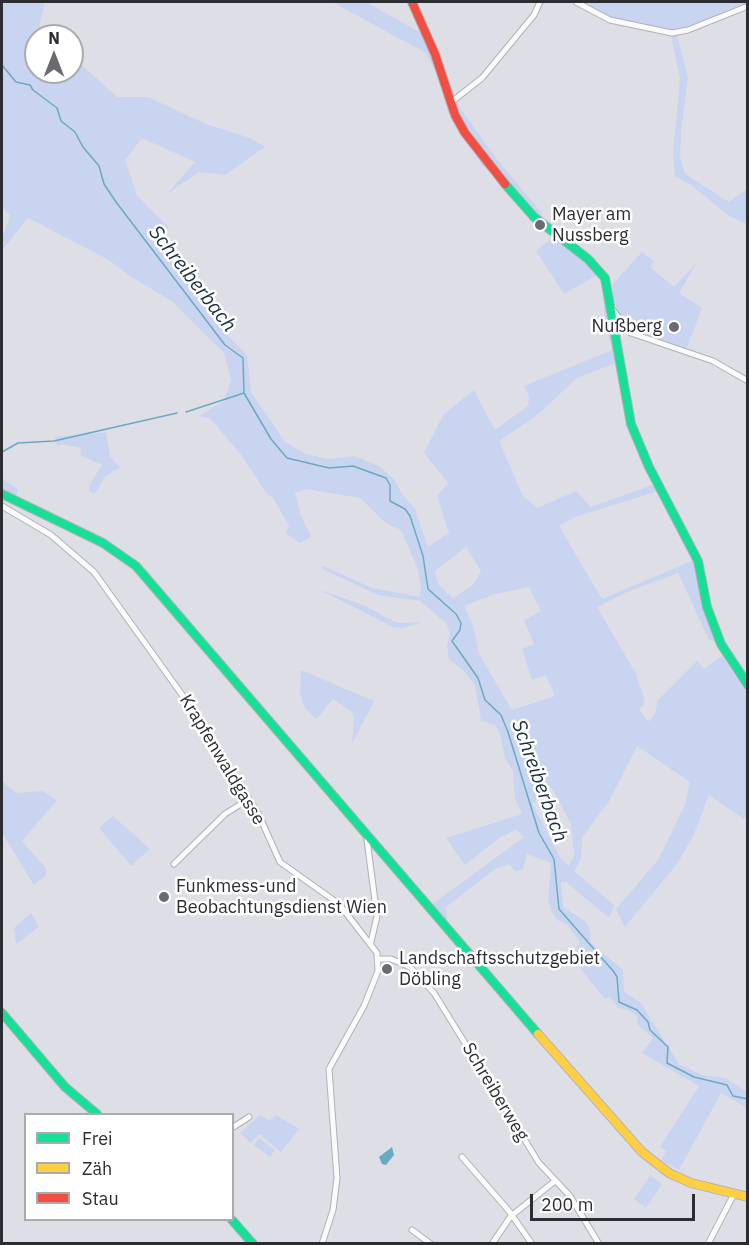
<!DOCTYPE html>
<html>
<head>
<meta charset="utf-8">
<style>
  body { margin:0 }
  #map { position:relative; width:749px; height:1245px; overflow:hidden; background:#dedfe6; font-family:"IBM Plex Sans",sans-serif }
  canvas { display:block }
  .frame { position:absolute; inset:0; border:3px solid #2b2d31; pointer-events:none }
  .legend { position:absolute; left:24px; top:1113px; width:210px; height:108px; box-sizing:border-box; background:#fff; border:2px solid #aaabad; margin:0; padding:8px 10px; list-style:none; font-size:18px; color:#2b2d31 }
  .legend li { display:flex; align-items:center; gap:12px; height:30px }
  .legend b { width:30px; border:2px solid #aaabad }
  .north { position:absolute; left:24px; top:24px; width:60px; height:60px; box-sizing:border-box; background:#fff; border:2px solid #aaabad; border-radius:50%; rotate:0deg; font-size:16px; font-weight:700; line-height:24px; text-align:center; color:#2b2d31 }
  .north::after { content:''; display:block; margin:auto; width:21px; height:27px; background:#6a6b70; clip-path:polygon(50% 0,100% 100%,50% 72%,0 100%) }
  .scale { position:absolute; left:530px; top:1194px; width:165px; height:27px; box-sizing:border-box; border:3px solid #2b2d31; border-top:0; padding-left:8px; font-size:18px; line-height:21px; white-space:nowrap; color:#2b2d31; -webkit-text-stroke:4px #fff; paint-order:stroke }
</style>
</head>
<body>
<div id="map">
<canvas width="749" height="1245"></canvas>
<div class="frame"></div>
<ul class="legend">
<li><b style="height:8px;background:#16e098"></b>Frei</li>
<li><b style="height:8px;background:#ffcf43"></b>Zäh</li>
<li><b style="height:8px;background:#f24e42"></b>Stau</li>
</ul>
<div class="north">N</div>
<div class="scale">200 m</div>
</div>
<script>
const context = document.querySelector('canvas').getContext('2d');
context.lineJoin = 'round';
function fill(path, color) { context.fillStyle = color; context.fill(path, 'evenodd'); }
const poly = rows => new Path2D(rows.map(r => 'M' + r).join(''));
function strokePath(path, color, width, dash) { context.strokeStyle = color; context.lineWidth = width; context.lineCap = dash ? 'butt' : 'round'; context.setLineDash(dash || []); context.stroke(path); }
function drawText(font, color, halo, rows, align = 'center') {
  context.font = font + ' "IBM Plex Sans",sans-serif'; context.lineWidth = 5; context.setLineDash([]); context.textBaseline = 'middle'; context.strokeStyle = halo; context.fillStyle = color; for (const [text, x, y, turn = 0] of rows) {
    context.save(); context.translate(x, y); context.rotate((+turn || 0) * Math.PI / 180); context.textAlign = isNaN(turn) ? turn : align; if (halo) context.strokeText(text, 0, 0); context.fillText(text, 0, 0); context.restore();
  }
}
fill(poly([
  [2,2,45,2,39,26,50,36,36,36,36,72,72,72,72,56,117,97,148,97,206,124,250,138,265,147,225,175,199,172,167,194,195,162,142,138,125,160,137,195,169,228,159,239,161,246,186,270,209,303,224,332,247,355,251,392,285,442,306,454,328,459,355,456,379,466,394,479,402,494,415,509,428,547,449,533,437,496,448,483,424,453,443,415,474,390,495,430,528,406,529,396,524,386,612,350,605,323,603,292,607,291,618,362,577,378,536,416,499,441,523,496,537,508,576,491,591,507,652,485,658,491,575,517,559,526,602,599,694,560,716,641,709,640,678,573,627,592,597,607,635,672,644,697,644,705,639,709,648,722,655,714,658,700,697,661,704,669,722,656,747,692,748,815,744,819,709,795,694,834,677,864,625,927,616,909,658,860,685,805,690,782,637,746,608,803,582,837,581,859,574,871,614,905,609,918,566,882,561,882,563,907,585,921,590,930,591,943,623,970,624,992,641,1003,679,1064,702,1075,725,1078,747,1092,747,1108,721,1093,679,1170,661,1160,666,1151,660,1147,699,1086,642,1053,653,1038,638,1025,637,1016,628,1010,618,1008,610,997,605,999,572,958,580,942,567,924,559,921,552,913,548,900,551,863,527,854,523,870,515,871,509,864,495,869,446,907,448,928,430,906,524,837,516,830,499,838,465,865,446,838,522,814,515,798,513,771,505,758,500,734,495,725,481,721,475,685,463,670,449,659,447,646,450,633,446,623,420,601,378,595,322,569,321,565,372,588,420,597,421,586,417,567,401,530,386,523,360,498,306,489,295,493,300,513,311,537,299,543,286,533,289,526,273,498,267,494,242,456,210,418,199,416,224,401,231,380,224,353,172,301,128,275,109,260,28,218,2,250,4,242,2,238,10,216,2,206],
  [466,547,481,571,473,585,453,598,438,584,435,571],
  [529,587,541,611,524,620,534,644,522,649,532,680,546,675,555,696,512,710,479,654,474,628,464,606,495,594],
  [542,779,553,790,571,824,574,855,569,866,560,857,532,803,536,803,537,782],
  [332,2,366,2,423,34,431,33,459,106,496,158,541,212,545,224,482,165,448,112,439,79,426,53],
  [573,2,747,2,687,27,669,30,671,35,677,35,688,77,681,132,680,157,685,174,729,202,747,189,747,224,729,216,691,185,675,176,673,154,680,79,671,35,617,24,599,17],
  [551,239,556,239,578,254,599,274,564,294,536,251],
  [642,252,654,261,650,267,674,287,698,261,679,293,702,308,686,350,633,331,618,314,613,297,613,284],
  [106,432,110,457,120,467,105,477,95,494,89,491,90,484,102,465,80,455,81,448,60,444,58,447,55,437],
  [2,478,18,489,16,499,2,492],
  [318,589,363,605,397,623,422,622,403,628,393,627],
  [301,670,374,701,352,744,354,717,351,711,333,699,316,719,305,708,300,694],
  [2,781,16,793,42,791,57,800,22,841,45,867,47,874,34,885,2,833],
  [113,816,150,849,131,866,99,828],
  [31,913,39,927,16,944,14,928],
  [260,1115,270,1121,276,1115,299,1129,281,1152,259,1134,251,1143,240,1133],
  [259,1138,275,1150,270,1157,254,1145],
  [650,1176,662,1184,646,1208,634,1199]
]), '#c9d4f0');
fill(poly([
  [392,1147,394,1155,386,1165,382,1164,379,1157]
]), '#6aa9c2');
strokePath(poly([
  [2,65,16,82,30,85,33,90,57,108,61,121,75,132,83,147,99,166,104,184,116,202,225,345,243,358,244,393,271,439,287,458,329,468,353,466,386,478,390,485,390,501,405,509,410,516,423,556,428,589,456,614,461,623,460,630,452,641,478,678,485,700,501,715,508,732,539,833,554,859,559,909,614,972,617,977,619,1002,637,1010,648,1022,650,1030,668,1047,667,1063,694,1077,727,1085,733,1096,748,1099],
  [186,412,244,393],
  [2,452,18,443,54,441,177,413]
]), '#6aa9c2', 1.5);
const street = poly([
  [576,2,610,20,672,33,688,30,748,6],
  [450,103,482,78,534,15,540,2],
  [612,309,631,333,713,361,748,381],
  [2,506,51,535,94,572,193,710,258,813,280,862,339,904,377,953,378,971,364,1006,329,1069,337,1178,333,1210,322,1244],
  [367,840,377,916,371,942],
  [174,864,225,814,249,799],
  [379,959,391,959,410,967,434,993,539,1163,570,1196,599,1244],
  [232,1128,249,1117],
  [462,1157,509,1211,532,1244],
  [412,1230,431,1244],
  [492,1244,511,1216,555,1181],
  [708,1244,734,1194]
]);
const fast = poly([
  [505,184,534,217,588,259,605,278,631,424,649,467,698,561,707,607,721,644,748,685],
  [2,494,103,543,136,566,538,1034],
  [2,1013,65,1087,97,1114],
  [232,1220,253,1244]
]);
const slow = poly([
  [538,1034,642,1152,669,1173,691,1183,748,1197]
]);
const jam = poly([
  [412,2,435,54,455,115,465,133,505,184]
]);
strokePath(street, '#afb1b6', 7);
strokePath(fast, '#afb1b6', 10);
strokePath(slow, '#afb1b6', 10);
strokePath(jam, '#afb1b6', 10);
strokePath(street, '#fafafb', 5);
strokePath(fast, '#16e098', 8);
strokePath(slow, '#ffcf43', 8);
strokePath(jam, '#f24e42', 8);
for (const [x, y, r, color] of [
  [540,225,6,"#6a6b70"],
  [674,327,6,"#6a6b70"],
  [164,897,6,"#6a6b70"],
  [387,969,6,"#6a6b70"]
]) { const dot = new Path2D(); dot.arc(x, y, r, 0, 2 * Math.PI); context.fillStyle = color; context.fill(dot); strokePath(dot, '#fff', 2); }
drawText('18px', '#2b2d31', '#fff', [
  ["Mayer am",552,215],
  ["Nussberg",552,236],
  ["Nußberg",662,327,"right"],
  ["Funkmess-und",176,887],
  ["Beobachtungsdienst Wien",176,908],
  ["Landschaftsschutzgebiet",399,959],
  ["Döbling",399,980]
], 'left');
drawText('18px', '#2b2d31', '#fff', [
  ["Krapfenwaldgasse",222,760,59],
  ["Schreiberweg",495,1092,59]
]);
drawText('italic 20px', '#1b2f37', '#fff', [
  ["Schreiberbach",192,279,52],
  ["Schreiberbach",539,781,70]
]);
</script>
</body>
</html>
